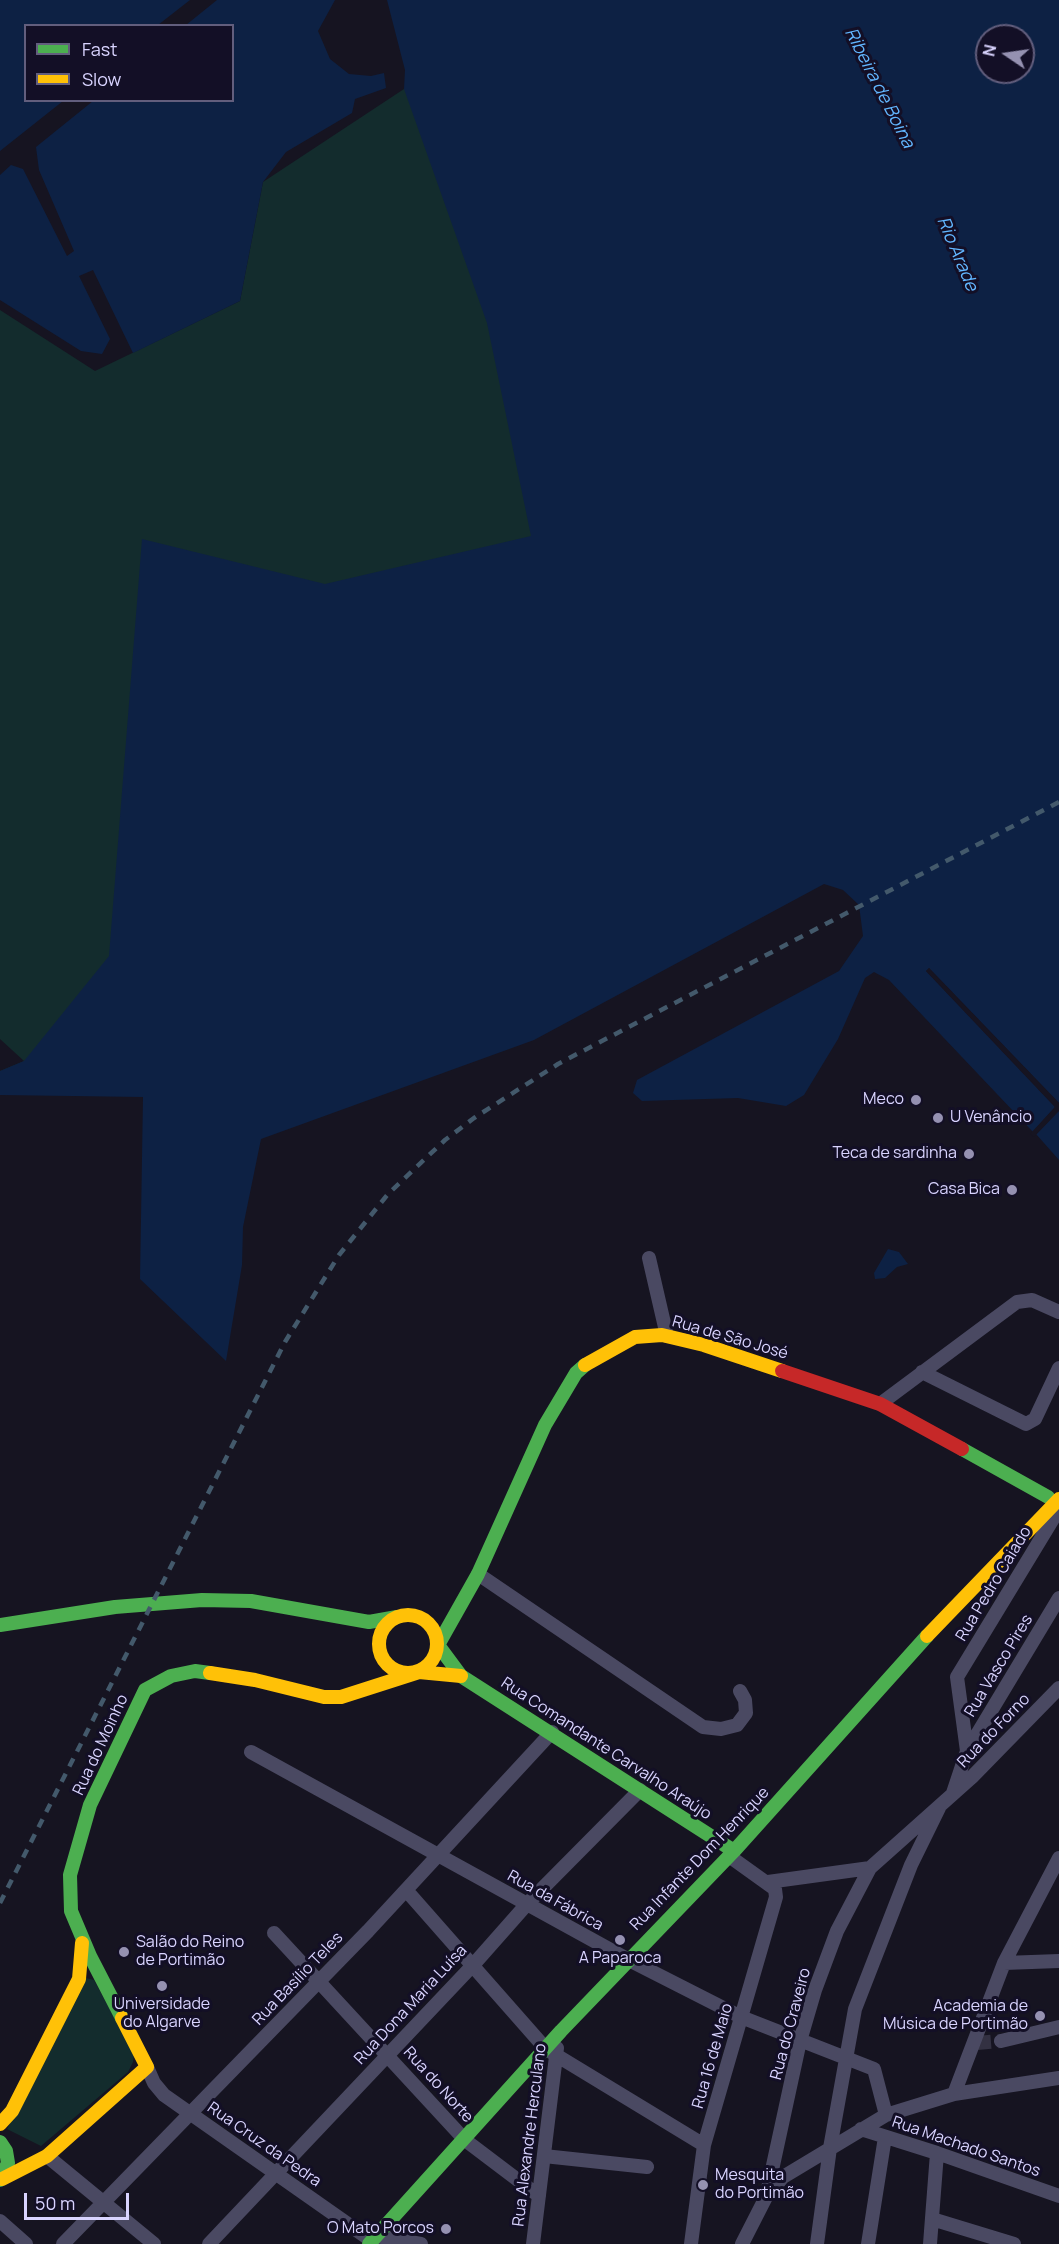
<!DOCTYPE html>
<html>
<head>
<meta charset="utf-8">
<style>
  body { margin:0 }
  #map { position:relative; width:1059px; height:2244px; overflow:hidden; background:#161421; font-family:Manrope,sans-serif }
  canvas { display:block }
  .legend { position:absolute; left:24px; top:24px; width:210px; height:78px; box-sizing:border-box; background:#130f26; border:2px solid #625e7d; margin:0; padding:8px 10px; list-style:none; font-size:18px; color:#d9d4ff }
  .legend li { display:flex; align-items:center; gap:12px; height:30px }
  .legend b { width:30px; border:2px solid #625e7d }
  .north { position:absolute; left:975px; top:24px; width:60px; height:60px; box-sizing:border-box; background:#130f26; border:2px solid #625e7d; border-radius:50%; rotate:283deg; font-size:16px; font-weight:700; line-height:24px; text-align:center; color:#d9d4ff }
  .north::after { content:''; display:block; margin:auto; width:21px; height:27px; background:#9591b1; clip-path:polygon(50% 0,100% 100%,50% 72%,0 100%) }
  .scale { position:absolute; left:24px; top:2193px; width:105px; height:27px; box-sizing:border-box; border:3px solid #d9d4ff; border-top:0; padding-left:8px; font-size:18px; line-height:21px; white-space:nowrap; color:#d9d4ff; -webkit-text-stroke:4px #130f26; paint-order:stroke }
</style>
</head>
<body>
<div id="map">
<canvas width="1059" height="2244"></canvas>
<ul class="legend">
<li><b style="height:8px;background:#4caf50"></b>Fast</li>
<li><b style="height:8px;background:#ffc107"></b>Slow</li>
</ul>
<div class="north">N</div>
<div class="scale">50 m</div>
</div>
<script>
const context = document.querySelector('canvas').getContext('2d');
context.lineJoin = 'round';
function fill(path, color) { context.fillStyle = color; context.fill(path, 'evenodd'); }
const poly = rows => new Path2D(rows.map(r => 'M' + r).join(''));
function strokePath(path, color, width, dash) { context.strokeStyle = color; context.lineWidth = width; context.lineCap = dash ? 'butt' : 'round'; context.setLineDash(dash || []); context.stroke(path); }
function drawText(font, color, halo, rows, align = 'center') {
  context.font = font + ' Manrope,sans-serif'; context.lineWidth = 6; context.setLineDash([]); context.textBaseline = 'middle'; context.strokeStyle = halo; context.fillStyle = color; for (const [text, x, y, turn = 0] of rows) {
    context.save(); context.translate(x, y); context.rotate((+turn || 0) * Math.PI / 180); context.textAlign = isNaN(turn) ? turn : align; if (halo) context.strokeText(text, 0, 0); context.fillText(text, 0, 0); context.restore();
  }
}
fill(poly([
  [447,83,671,566,234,831,0,1095,0,1071,24,1061,0,1039,0,310,95,371,240,301,263,182,404,89],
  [86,1978,94,1980,134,2054,133,2062,128,2072,41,2146,7,2129]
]), '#132c2d');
fill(poly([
  [0,0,190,0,158,25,26,26,26,100,63,101,0,151],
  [217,0,335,0,318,31,330,59,349,74,371,76,384,73,386,88,355,99,352,113,286,152,263,182,240,301,133,353,93,270,79,276,110,339,102,354,81,351,0,300,0,175,11,165,23,169,67,256,74,251,39,170,36,147,93,101,232,100,232,26,186,25],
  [387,0,1059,0,1059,1103,929,968,926,971,1055,1107,1033,1132,889,980,874,972,865,978,838,1039,804,1095,786,1106,738,1098,642,1101,633,1093,637,1080,839,971,863,936,859,905,843,890,824,884,534,1040,261,1139,243,1227,242,1265,226,1361,140,1279,143,1097,0,1095,0,1071,24,1061,109,956,142,539,325,584,531,536,487,323,404,89,405,70],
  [987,36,1023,36,1023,72,987,72],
  [1058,1111,1059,1111,1059,1160,1036,1134],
  [888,1249,899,1252,908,1264,897,1267,885,1278,875,1279,874,1273]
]), '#0d2144');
fill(poly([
  [929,968,1059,1103,1059,1111,1034,1137,1030,1134,1055,1107,926,971]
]), '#161421');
strokePath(poly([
  [977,2043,1001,2041]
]), '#333142', 14, [14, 7]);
strokePath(poly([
  [649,1258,667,1336],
  [922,1372,1026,1424,1035,1419,1059,1368],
  [880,1404,1017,1302,1032,1300,1059,1312],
  [478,1574,703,1727,721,1729,737,1725,746,1713,745,1700,740,1691],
  [967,1751,1059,1598],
  [251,1752,627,1959,741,2017,874,2069,886,2115],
  [953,1793,967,1751,957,1677,1059,1509],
  [768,1882,870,1868,972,1777,1059,1688],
  [406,1890,546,2049,704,2145],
  [274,1933,465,2140,539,2196],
  [1004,1963,1059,1961],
  [1001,2041,1059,2027],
  [147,2067,154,2083,164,2095,372,2241],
  [954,2094,1004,1963,1059,1858],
  [861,2129,937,2153,1059,2196],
  [47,2156,154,2244],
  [544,2156,647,2167],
  [767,2193,800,2041,815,1990,837,1931,870,1868],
  [932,2219,1014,2244],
  [0,2221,26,2244],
  [376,2236,421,2244],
  [63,2244,368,1931,552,1732],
  [209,2244,474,1964,527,1904,640,1790],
  [533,2244,557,2048],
  [691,2244,704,2145,776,1897,775,1889,729,1856],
  [742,2244,766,2197,783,2177,886,2115,954,2094,1059,2078],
  [817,2244,830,2148,855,2009,911,1865,939,1808],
  [868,2244,885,2137],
  [930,2244,937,2153]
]), '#4a4962', 14);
strokePath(poly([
  [585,1365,576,1373,545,1425,478,1574,438,1645,461,1676,734,1851],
  [962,1449,1048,1497],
  [0,1625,115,1607,202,1600,251,1601,369,1622,397,1617],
  [122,2018,90,1956,71,1911,70,1875,90,1805,145,1690,171,1676,195,1671,210,1673],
  [0,2142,6,2151,8,2163,0,2180],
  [369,2244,561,2031,734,1851,927,1636]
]), '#4caf50', 14);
strokePath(poly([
  [585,1365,635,1337,662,1335,704,1345,782,1371],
  '379 1644a29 29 0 1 1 58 0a29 29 0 1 1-58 0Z',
  [927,1636,1059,1499],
  [210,1673,255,1680,324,1697,341,1697,419,1672,461,1676],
  [0,2124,12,2111,79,1979,82,1943],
  [2,2179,47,2156,147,2067,122,2018]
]), '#ffc107', 14);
strokePath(poly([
  [782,1371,880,1404,962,1449]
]), '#c62828', 14);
strokePath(poly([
  [0,1903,285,1342,339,1255,388,1194,445,1140,474,1118,558,1064,1059,802]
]), '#43596b', 4.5, [9, 8]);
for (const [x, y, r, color] of [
  [916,1100,6,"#9591b1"],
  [938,1118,6,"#9591b1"],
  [969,1154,6,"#9591b1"],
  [1012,1190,6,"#9591b1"],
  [620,1940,6,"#9591b1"],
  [124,1952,6,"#9591b1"],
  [162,1986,6,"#9591b1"],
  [1040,2016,6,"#9591b1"],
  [703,2185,6,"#9591b1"],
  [446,2229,6,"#9591b1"]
]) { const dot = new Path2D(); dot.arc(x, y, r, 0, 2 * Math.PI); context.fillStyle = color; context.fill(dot); strokePath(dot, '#130f26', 2); }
drawText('16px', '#d9d4ff', '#130f26', [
  ["Meco",904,1100],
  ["U Venâncio",950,1118,"left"],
  ["Teca de sardinha",957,1154],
  ["Casa Bica",1000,1190],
  ["Salão do Reino",136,1943,"left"],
  ["de Portimão",136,1961,"left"],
  ["A Paparoca",620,1959,"center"],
  ["Universidade",162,2005,"center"],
  ["do Algarve",162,2023,"center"],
  ["Academia de",1028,2007],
  ["Música de Portimão",1028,2025],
  ["Mesquita",715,2176,"left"],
  ["do Portimão",715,2194,"left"],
  ["O Mato Porcos",434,2229]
], 'right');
drawText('16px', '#d9d4ff', '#130f26', [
  ["Rua de São José",730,1338,16],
  ["Rua Pedro Caiado",994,1584,-59],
  ["Rua Vasco Pires",999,1666,-59],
  ["Rua do Forno",994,1731,-46],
  ["Rua do Moinho",101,1745,-65],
  ["Rua Comandante Carvalho Araújo",606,1749,33],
  ["Rua Infante Dom Henrique",700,1859,-46],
  ["Rua da Fábrica",555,1901,29],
  ["Rua Basílio Teles",298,1979,-46],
  ["Rua Dona Maria Luísa",411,2005,-47],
  ["Rua do Craveiro",791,2024,-75],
  ["Rua 16 de Maio",713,2056,-74],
  ["Rua do Norte",438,2085,48],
  ["Rua Alexandre Herculano",530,2135,-83],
  ["Rua Cruz da Pedra",264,2145,35],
  ["Rua Machado Santos",966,2147,19]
]);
drawText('italic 18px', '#62b6ff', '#130f26', [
  ["Ribeira de Boina",879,88,63],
  ["Rio Arade",957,254,67]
]);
</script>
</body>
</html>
